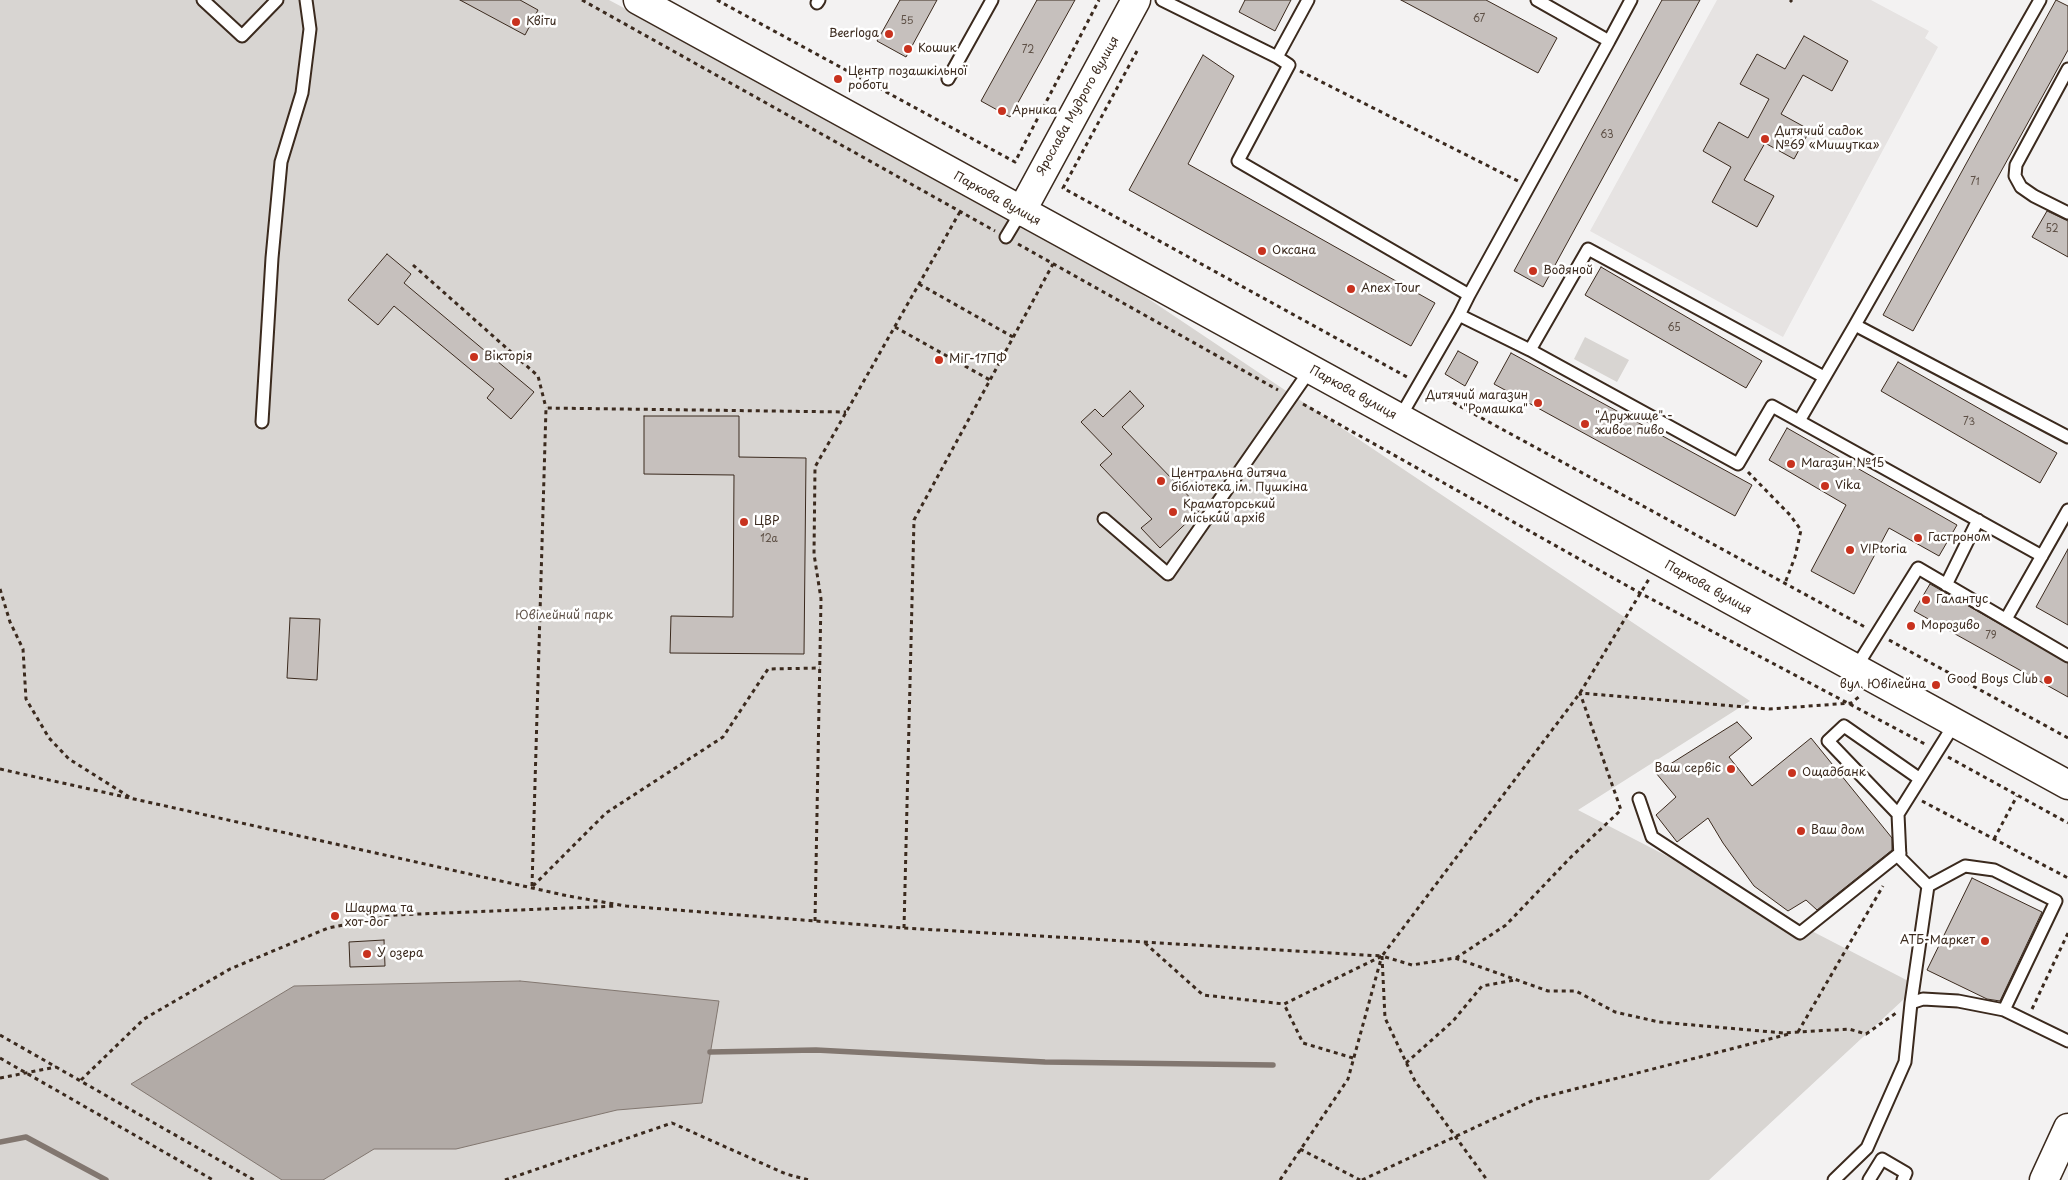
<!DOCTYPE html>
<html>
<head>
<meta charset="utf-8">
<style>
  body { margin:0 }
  canvas { display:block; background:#f3f2f2 }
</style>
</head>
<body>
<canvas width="2068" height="1180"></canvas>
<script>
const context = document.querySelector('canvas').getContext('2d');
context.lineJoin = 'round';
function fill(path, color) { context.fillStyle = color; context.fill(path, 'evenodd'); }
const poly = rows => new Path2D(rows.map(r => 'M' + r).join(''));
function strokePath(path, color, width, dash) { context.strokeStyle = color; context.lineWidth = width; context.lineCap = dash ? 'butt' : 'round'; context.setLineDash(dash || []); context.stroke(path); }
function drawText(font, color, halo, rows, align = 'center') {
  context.font = font + ' "Playpen Sans",sans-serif'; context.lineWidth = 5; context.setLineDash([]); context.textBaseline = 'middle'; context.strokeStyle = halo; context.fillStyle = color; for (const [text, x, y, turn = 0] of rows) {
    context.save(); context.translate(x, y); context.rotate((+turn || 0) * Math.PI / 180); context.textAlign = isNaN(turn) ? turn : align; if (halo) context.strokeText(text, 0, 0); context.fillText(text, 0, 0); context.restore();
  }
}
fill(poly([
  [1717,0,1871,0,1929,31,1925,38,1938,47,1783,337,1590,231]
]), '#e6e3e2');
fill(poly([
  [0,0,609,0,1065,243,1750,701,1578,810,1918,986,1709,1180,0,1180],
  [1585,337,1629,360,1617,382,1574,359]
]), '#d8d5d2');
const water = poly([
  [520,981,719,1001,702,1103,617,1110,456,1149,374,1149,323,1180,282,1180,131,1084,294,986,520,981]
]);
fill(water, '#b2aba7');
strokePath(water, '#827770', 1);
strokePath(poly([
  [710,1052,816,1050,1045,1062,1273,1065],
  [0,1142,26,1137,106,1180]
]), '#827770', 5.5);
const building = poly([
  [460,0,520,0,538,10,525,35,460,0],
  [900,0,937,0,906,57,877,41,900,0],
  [1037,0,1075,0,1010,117,981,101,1037,0],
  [1245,0,1291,0,1275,31,1239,12,1245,0],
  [1401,0,1486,0,1557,38,1538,73,1401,0],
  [1662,0,1700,0,1543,287,1514,271,1662,0],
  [2056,0,2068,6,2068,50,1913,331,1883,315,2056,0],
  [1804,36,1848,61,1832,91,1803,75,1781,114,1810,130,1794,159,1765,143,1744,180,1774,196,1757,227,1712,202,1731,167,1703,151,1719,122,1748,138,1769,99,1740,84,1757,54,1785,69,1804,36],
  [1203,55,1234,76,1188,164,1435,303,1411,346,1129,190,1203,55],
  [2047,211,2068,221,2068,257,2032,237,2047,211],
  [387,254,411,274,404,283,534,392,511,419,487,398,494,389,394,306,378,325,348,300,387,254],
  [1601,267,1762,361,1746,388,1585,295,1601,267],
  [1458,351,1478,362,1465,386,1445,374,1458,351],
  [1511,353,1752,485,1735,516,1494,384,1511,353],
  [1898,362,2057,453,2040,483,1881,391,1898,362],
  [1130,391,1144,406,1122,427,1201,509,1160,548,1141,528,1152,519,1100,465,1112,454,1081,422,1095,409,1103,417,1130,391],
  [644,416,739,416,739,457,806,458,804,654,670,653,671,616,733,617,734,475,644,474,644,416],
  [1787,428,1957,525,1939,556,1889,528,1854,594,1811,571,1846,505,1769,460,1787,428],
  [2068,549,2068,625,2036,607,2068,549],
  [1930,584,2068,663,2068,697,1914,611,1930,584],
  [290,618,320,619,317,680,287,678,290,618],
  [1737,722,1752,738,1729,757,1752,786,1811,738,1892,838,1892,850,1817,910,1806,900,1788,911,1754,886,1723,843,1708,818,1677,842,1656,815,1676,797,1656,773,1737,722],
  [1972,878,2042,912,2000,1001,1987,999,1927,970,1972,878],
  [384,940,385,966,350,967,349,942,384,940]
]);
fill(building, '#c6c0bd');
strokePath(building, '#3b2a1e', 1);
const lane = poly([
  [203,0,242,36,277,0],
  [1162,0,1277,57,1289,65,1238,161,1469,295,1459,315],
  [817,3,819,0],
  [1609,41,1631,0],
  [1277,57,1308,0],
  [2068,69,2016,165,2015,176,2021,187,2034,196,2068,213],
  [948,79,992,0],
  [1006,237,1021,212],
  [1469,295,1609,41,1537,0],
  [1855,325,2040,0],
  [1530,350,1588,249,1824,377],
  [1399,419,1459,315,1530,350,1738,464,1772,406,2042,556],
  [1799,421,1855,325,2068,437],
  [262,422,272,258,281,162,302,93,310,29,306,0],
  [1104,519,1168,574,1310,370],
  [1946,585,1978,520],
  [2006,619,2068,510],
  [1855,669,1918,568,2068,656],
  [1955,723,1898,814,1900,858,1928,886,1965,866,1994,870,2056,901,2004,1010,2068,1041],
  [1639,799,1652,837,1800,933,1900,853],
  [1898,814,1828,741,1844,726,1920,779],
  [1911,1003,1923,999,1958,1001,2004,1010],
  [1834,1180,1867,1148,1905,1062,1911,1003,1928,886],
  [1869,1180,1882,1159,1906,1173,1903,1180]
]);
const secondary = poly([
  [638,0,2068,785],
  [1021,212,1136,0],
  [2044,1180,2068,1128]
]);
strokePath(lane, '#3b2a1e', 15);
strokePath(secondary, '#3b2a1e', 31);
strokePath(poly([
  [582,0,995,231],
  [717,0,1015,162,1099,0],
  [1790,0,1792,2],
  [1137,51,1063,188,1407,377],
  [1300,71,1518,181],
  [1018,244,1278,390],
  [413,265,538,376,546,408],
  [919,284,1013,337],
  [895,327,990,380],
  [1432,391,1865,627],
  [1303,404,1640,593,1925,744],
  [1748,472,1790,515,1801,530,1795,557,1785,583],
  [0,589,10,622,23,649,26,699,49,738,69,759,131,798],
  [1889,640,2068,738],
  [1948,757,2068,823],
  [0,769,568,896,626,906,904,928,1382,956,1580,693,1649,579],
  [1922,801,2068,878],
  [1994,839,2017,796],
  [532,886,546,408,846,412],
  [533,886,606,813,723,737,768,669,820,668],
  [815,921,821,599,814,554,815,467,961,210],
  [904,928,914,520,1053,264],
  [1145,943,1203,995,1284,1004],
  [1382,956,1385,1018,1415,1081,1487,1180],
  [1456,958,1506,925,1570,858,1621,810,1580,693,1769,709,1851,703,1860,696],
  [2032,1009,2068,933],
  [1798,1032,1883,886],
  [0,1035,254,1180],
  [0,1058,213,1180],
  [1353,1058,1303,1043,1284,1004,1382,956,1412,965,1455,958,1548,991,1576,991,1615,1012,1659,1022,1784,1033,1849,1029,1866,1034,1896,1013],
  [1406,1063,1453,1021,1482,986,1515,980],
  [0,1078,56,1067],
  [81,1080,144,1019,230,969,328,928,395,915,617,906],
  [1300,1149,1360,1180],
  [505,1180,672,1123,786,1174,809,1180],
  [1280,1180,1348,1079,1381,959],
  [1362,1180,1536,1099,1789,1034]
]), '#3b2a1e', 3, [4, 4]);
strokePath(lane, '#fff', 11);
strokePath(secondary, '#fff', 28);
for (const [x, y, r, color] of [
  [516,22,5,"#c8321e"],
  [889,34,5,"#c8321e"],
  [908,49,5,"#c8321e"],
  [838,79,5,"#c8321e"],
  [1002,111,5,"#c8321e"],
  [1765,139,5,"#c8321e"],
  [1262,251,5,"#c8321e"],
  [1533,271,5,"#c8321e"],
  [1351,289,5,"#c8321e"],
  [474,357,5,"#c8321e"],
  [939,360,5,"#c8321e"],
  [1538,403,5,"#c8321e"],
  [1585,424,5,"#c8321e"],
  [1791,464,5,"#c8321e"],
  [1161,481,5,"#c8321e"],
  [1825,486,5,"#c8321e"],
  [1173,512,5,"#c8321e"],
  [744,522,5,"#c8321e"],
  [1918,538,5,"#c8321e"],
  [1850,550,5,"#c8321e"],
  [1926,600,5,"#c8321e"],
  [1911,626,5,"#c8321e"],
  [2048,680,5,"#c8321e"],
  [1936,685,5,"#c8321e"],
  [1731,769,5,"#c8321e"],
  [1792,773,5,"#c8321e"],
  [1801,831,5,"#c8321e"],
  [335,916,5,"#c8321e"],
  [1985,941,5,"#c8321e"],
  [367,954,5,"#c8321e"]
]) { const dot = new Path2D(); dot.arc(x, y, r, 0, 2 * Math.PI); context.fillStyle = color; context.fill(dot); strokePath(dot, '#fff', 2); }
drawText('10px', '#5e5046', null, [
  ["67",1479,19],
  ["55",907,21],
  ["72",1028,50],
  ["63",1607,135],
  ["71",1975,182],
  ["52",2052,229],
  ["65",1674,328],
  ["73",1969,422],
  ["12а",769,539],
  ["79",1991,636]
]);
drawText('12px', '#3b2a1e', '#fff', [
  ["Квіти",526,22],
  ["Beerloga",879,34,"right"],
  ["Кошик",918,49],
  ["Центр позашкільної",848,72],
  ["роботи",848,86],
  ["Арника",1012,111],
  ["Дитячий садок",1775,132],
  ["№69 «Мишутка»",1775,146],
  ["Оксана",1272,251],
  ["Водяной",1543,271],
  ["Anex Tour",1361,289],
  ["Вікторія",484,357],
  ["МіГ-17ПФ",949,360],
  ["Дитячий магазин",1528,396,"right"],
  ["\"Ромашка\"",1528,410,"right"],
  ["\"Дружище\" -",1595,417],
  ["живое пиво",1595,431],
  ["Магазин №15",1801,464],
  ["Центральна дитяча",1171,474],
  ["бібліотека ім. Пушкіна",1171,488],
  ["Vika",1835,486],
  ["Краматорський",1183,505],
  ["міський архів",1183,519],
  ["ЦВР",754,522],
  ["Гастроном",1928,538],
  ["VIPtoria",1860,550],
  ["Галантус",1936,600],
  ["Морозиво",1921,626],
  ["Good Boys Club",2038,680,"right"],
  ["вул. Ювілейна",1926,685,"right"],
  ["Ваш сервіс",1721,769,"right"],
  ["Ощадбанк",1802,773],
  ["Ваш дом",1811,831],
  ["Шаурма та",345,909],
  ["хот-дог",345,923],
  ["АТБ-Маркет",1975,941,"right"],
  ["У озера",377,954]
], 'left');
drawText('12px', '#3b2a1e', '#fff', [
  ["Ярослава Мудрого вулиця",1078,106,-61],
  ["Паркова вулиця",997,199,29],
  ["Паркова вулиця",1353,393,29],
  ["Паркова вулиця",1708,588,29]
]);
drawText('12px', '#62554b', '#fff', [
  ["Ювілейний парк",564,616]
]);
</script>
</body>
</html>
